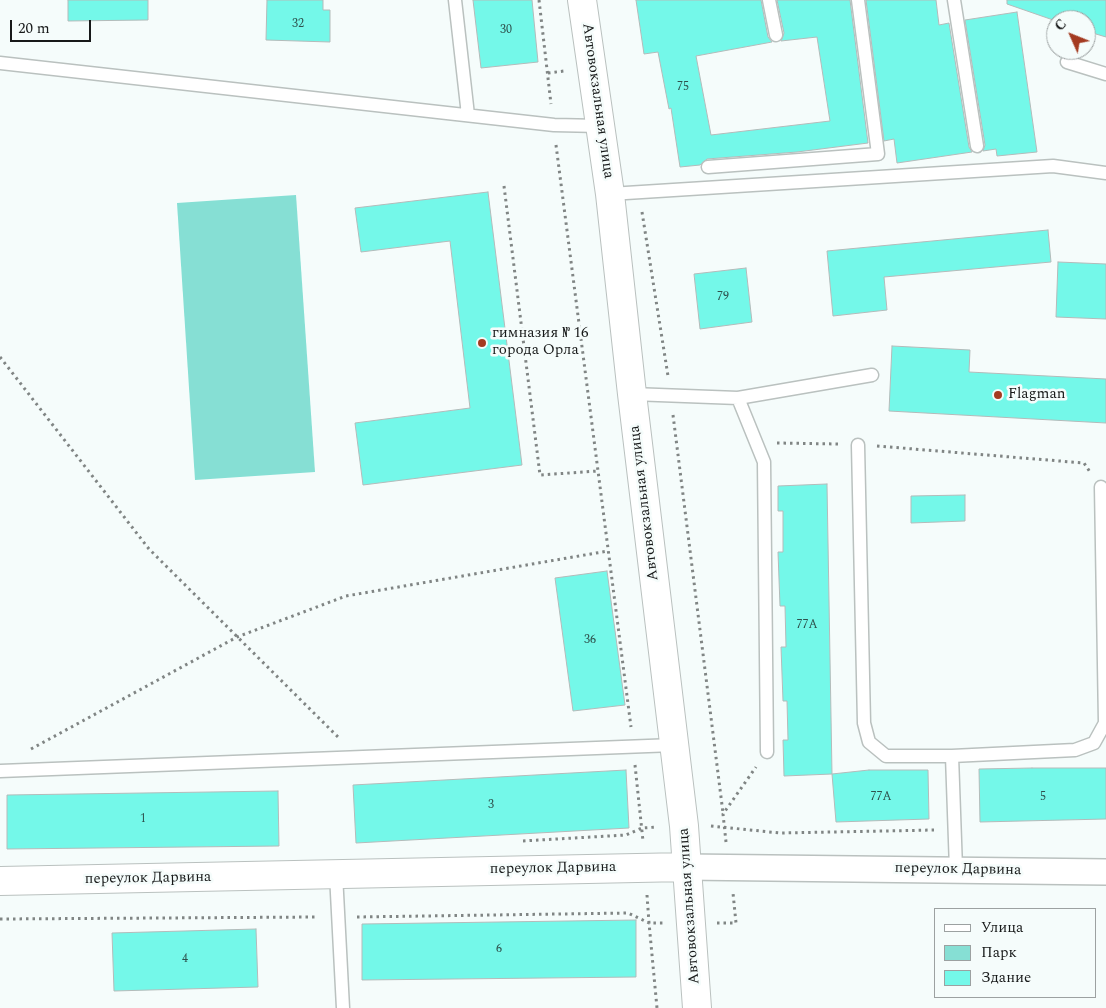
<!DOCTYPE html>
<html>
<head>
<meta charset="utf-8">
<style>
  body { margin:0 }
  #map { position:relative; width:1106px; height:1008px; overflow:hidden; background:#f5fcfb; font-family:Spectral,serif }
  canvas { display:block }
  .legend { position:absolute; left:934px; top:908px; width:162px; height:90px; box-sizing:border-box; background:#f5fcfb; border:1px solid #9ca1a1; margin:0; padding:6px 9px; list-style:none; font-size:15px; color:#171919 }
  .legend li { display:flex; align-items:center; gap:10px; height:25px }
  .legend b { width:25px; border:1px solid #9ca1a1 }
  .north { position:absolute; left:1046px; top:10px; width:50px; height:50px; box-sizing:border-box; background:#f5fcfb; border:1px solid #9ca1a1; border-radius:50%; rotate:314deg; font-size:14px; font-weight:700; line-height:20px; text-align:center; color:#171919 }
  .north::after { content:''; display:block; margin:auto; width:18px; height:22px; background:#a43b21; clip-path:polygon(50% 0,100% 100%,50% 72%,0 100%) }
  .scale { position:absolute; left:10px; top:20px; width:81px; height:22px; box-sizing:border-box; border:2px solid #171919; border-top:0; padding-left:6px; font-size:15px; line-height:18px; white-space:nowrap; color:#171919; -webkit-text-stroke:4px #f5fcfb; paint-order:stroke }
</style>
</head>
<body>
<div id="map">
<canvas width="1106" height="1008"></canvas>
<ul class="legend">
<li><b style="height:6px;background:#fff"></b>Улица</li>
<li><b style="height:14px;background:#86dfd4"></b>Парк</li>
<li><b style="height:14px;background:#74f8e9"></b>Здание</li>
</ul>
<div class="north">С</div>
<div class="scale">20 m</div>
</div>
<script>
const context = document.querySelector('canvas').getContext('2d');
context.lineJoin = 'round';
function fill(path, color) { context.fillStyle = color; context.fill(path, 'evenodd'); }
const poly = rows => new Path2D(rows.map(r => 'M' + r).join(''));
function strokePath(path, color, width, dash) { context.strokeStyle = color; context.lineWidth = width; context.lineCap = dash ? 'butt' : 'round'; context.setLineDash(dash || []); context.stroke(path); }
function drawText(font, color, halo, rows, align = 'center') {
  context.font = font + ' Spectral,serif'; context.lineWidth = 5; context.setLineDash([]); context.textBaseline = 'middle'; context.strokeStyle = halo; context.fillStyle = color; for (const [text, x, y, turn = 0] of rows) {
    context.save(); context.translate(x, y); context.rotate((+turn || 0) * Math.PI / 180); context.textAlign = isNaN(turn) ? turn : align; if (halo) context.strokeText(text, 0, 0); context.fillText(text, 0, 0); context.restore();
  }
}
fill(poly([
  [296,195,315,472,195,480,177,203]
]), '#86dfd4');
const building = poly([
  [68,0,148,0,148,20,68,21,68,0],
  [267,0,323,0,323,10,330,10,330,42,266,40,267,0],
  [473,0,532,0,538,62,481,68,473,0],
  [636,0,761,0,768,37,772,42,696,56,711,135,830,121,817,37,781,41,784,33,777,0,850,0,868,143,797,152,707,159,700,165,680,167,671,108,669,109,658,52,644,54,636,0],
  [866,0,936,0,939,25,949,23,969,147,972,152,897,163,894,139,884,141,866,0],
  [1007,0,1106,0,1106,37,1086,31,1086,20,1056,21,1007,4,1007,0],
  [1017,12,1037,152,997,156,996,149,983,151,985,145,965,20,1017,12],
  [488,192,522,465,363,485,355,423,470,408,450,241,361,252,355,208,488,192],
  [1048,230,1051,262,884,277,887,310,833,316,827,251,1048,230],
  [1058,262,1106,264,1106,319,1056,317,1058,262],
  [746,268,752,322,700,329,694,274,746,268],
  [892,346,970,350,969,372,1106,379,1106,423,889,411,892,346],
  [827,484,832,774,784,776,783,740,788,740,787,701,783,701,781,647,786,647,785,606,780,606,778,552,783,552,783,511,778,511,778,486,827,484],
  [965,495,965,521,911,523,911,496,965,495],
  [607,571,625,705,573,711,555,578,607,571],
  [1032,768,1106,768,1106,819,980,822,979,769,1032,768],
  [626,770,629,828,356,843,353,785,626,770],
  [869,770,928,770,929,819,836,822,832,774,869,770],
  [278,791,279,846,7,849,7,795,278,791],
  [636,920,636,977,362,980,362,924,636,920],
  [256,929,258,987,114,991,112,933,256,929]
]);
fill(building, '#74f8e9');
strokePath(building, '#b4bbba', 1);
const lane = poly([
  [455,0,468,115],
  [769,0,776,35],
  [954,0,977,146],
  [1067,62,1106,74],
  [0,63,554,125,600,126],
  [708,167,878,154,858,0],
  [610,194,1053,166,1106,173],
  [632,394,738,398,764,462,767,752],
  [738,398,872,375],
  [858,445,864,723,869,742,886,756,952,756,956,869],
  [952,756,1075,750,1094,743,1105,723,1101,487],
  [0,771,674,745],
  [336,874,343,1008]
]);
const street = poly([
  [686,867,1106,872]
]);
const secondary = poly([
  [582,0,610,194,632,394,684,826,697,1008],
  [0,881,686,867]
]);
strokePath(lane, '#bac1bf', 15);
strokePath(street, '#bac1bf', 28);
strokePath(secondary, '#bac1bf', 30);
strokePath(poly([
  [539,0,551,104],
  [548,73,564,71],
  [556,145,631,727],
  [504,186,540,475,598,471],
  [642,212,668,376],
  [0,357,149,549,339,738],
  [673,415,723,813],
  [777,443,838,444],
  [877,446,1084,463,1090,472],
  [31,749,237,637,346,596,608,551],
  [635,765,643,841],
  [711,826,780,833,934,830],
  [523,841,626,835,642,828,657,827],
  [726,842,723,814,756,767],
  [647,895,649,923,664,923],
  [357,917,628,913,649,923,657,1008],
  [0,919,318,917],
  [717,923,736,923,733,893]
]), '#808584', 3, [2.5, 4]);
strokePath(lane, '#fff', 12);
strokePath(street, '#fff', 25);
strokePath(secondary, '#fff', 28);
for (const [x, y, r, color] of [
  [482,343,5,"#a43b21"],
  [998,395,5,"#a43b21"]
]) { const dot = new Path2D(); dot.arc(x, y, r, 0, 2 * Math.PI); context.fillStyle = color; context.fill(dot); strokePath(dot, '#f5fcfb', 2); }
drawText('12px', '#2e514d', null, [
  ["32",298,25],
  ["30",506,31],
  ["75",683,88],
  ["79",723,298],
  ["77А",807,626],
  ["36",590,641],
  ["77А",881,798],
  ["5",1043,798],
  ["3",491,806],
  ["1",143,820],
  ["6",499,950],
  ["4",185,960]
]);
drawText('15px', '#171919', '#f5fcfb', [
  ["Автовокзальная улица",597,101,82],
  ["Автовокзальная улица",645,503,-97],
  ["переулок Дарвина",553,869,-1],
  ["переулок Дарвина",958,870,1],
  ["переулок Дарвина",148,879,-1],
  ["Автовокзальная улица",690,906,-94]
]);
drawText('15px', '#171919', '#f5fcfb', [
  ["гимназия № 16",492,334],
  ["города Орла",492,351],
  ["Flagman",1008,395]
], 'left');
</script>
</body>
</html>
